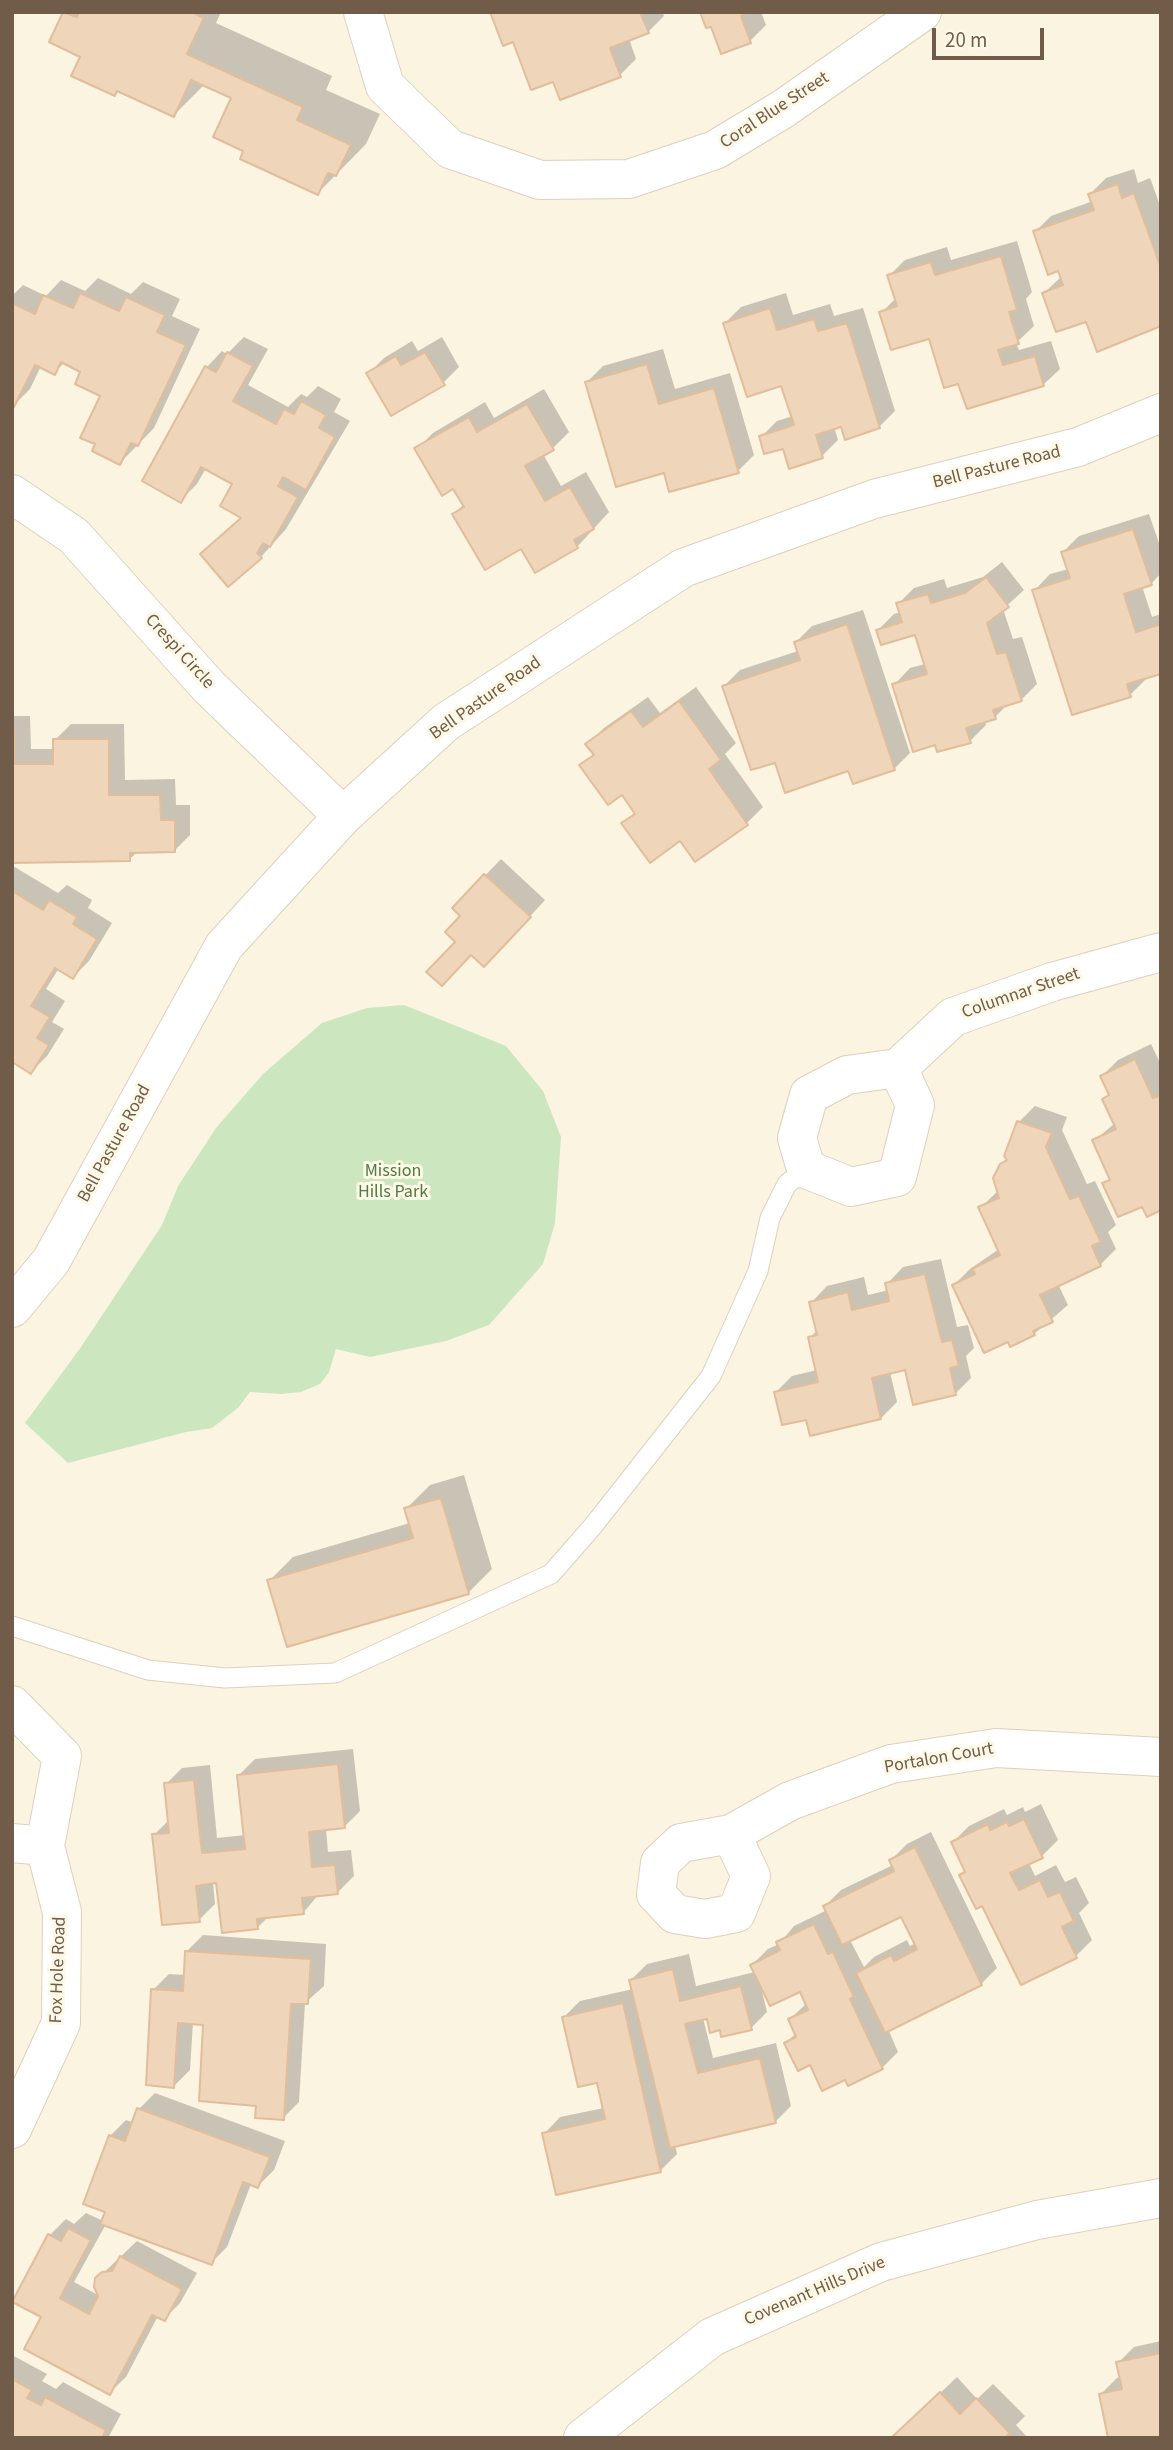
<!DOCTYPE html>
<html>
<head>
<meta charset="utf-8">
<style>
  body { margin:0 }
  #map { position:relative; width:1173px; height:2450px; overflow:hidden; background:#fbf4e1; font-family:"Source Sans 3",sans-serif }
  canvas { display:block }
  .frame { position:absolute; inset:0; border:14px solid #715c49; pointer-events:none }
  .scale { position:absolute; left:932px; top:28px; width:112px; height:32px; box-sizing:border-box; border:4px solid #715c49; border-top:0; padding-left:9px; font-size:21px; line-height:24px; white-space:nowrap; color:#715c49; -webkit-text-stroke:5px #fef8e6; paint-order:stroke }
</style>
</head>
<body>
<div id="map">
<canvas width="1173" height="2450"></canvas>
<div class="frame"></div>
<div class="scale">20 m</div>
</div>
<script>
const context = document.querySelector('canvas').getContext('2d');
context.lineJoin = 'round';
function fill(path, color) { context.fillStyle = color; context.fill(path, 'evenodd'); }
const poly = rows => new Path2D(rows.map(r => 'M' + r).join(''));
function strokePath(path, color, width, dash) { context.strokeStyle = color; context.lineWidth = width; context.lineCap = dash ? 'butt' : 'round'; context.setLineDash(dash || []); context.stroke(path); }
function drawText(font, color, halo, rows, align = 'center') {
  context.font = font + ' "Source Sans 3",sans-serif'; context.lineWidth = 6; context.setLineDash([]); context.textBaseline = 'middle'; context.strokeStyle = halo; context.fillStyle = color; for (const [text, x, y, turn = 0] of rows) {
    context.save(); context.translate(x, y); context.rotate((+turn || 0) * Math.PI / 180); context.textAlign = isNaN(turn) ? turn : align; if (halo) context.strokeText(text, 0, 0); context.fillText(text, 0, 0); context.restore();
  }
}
fill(poly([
  [404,1005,506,1046,543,1091,561,1137,555,1223,543,1264,489,1325,446,1341,370,1357,336,1349,329,1372,320,1384,301,1392,281,1394,250,1392,238,1408,212,1428,186,1432,68,1463,25,1423,81,1347,162,1225,178,1186,216,1128,263,1074,322,1023,367,1008]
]), '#cce7c0');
fill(poly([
  [64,12,221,12,216,23,332,76,326,90,380,114,366,144,318,193,245,150,233,97,205,84,174,115,118,90,114,94,83,56,51,41],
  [492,12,662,12,664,16,648,32,629,39,636,59,620,75,561,98,554,79,514,39],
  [702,12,761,12,766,25,750,41,712,25],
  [1134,169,1138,183,1150,178,1161,208,1161,324,1087,320,1044,293,1061,277,1035,232,1051,216,1093,201,1090,194,1106,178],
  [1017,241,1032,292,1026,299,1034,326,1016,343,1019,350,1051,341,1060,369,1043,385,959,382,930,337,881,313,896,298,889,276,905,260,947,247,951,260],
  [98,278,131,294,143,282,180,299,172,316,200,329,154,428,120,463,97,444,102,395,83,371,65,362,54,373,41,366,30,389,14,405,12,404,12,296,23,285,46,296,61,280,85,291],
  [786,293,793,315,830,304,834,316,863,308,895,411,879,427,843,425,834,427,838,440,822,456,784,447,761,437,777,421,793,416,782,384,725,323,741,307],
  [244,337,268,349,248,385,288,407,301,394,307,397,318,386,341,399,334,412,350,421,286,529,261,557,202,554,242,517,234,483,206,468,197,484,181,500,206,368,222,351,227,354],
  [442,337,459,367,443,383,368,374,384,358,412,341,418,351],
  [663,349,675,389,730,373,754,455,738,471,665,471,587,382,603,366],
  [544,389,569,432,553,448,543,454,561,486,586,472,609,512,577,547,522,547,454,514,464,504,454,487,417,449,433,433,485,402,494,418],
  [1149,514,1161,549,1161,573,1151,584,1142,586,1152,617,1161,614,1161,672,1146,676,1146,679,1130,695,1034,591,1050,574,1069,569,1063,552,1079,536],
  [1002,562,1024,590,1003,609,1013,639,1022,637,1037,684,1021,700,1009,703,995,717,985,720,986,725,970,741,936,743,894,685,910,668,925,664,916,633,878,630,894,614,901,612,898,604,914,588,944,579,947,588,983,577],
  [863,610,910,753,894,769,850,769,776,761,724,686,740,670,798,651,796,642,812,626],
  [696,687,736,743,725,754,763,807,747,823,680,839,624,823,635,812,622,793,582,765,594,753,588,744,604,728,648,697,660,713],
  [12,716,30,716,31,749,55,749,55,740,71,724,124,724,125,780,175,779,176,805,190,805,190,835,174,851,138,851,130,859,12,861],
  [501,859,545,900,500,949,454,908],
  [13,866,58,893,67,885,92,900,88,908,112,923,89,961,73,977,59,968,46,989,65,1001,52,1022,64,1029,47,1056,31,1072,16,1062,12,1068],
  [1151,1044,1161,1065,1161,1209,1105,1184,1111,1177,1094,1141,1115,1123,1104,1099,1110,1093,1102,1076,1118,1060],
  [1035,1106,1067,1117,1062,1130,1087,1184,1095,1181,1116,1225,1108,1232,1116,1249,1100,1265,1058,1284,1068,1305,1034,1334,954,1285,970,1269,999,1249,980,1208,999,1190,1001,1165,1008,1158,1019,1122],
  [941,1259,957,1327,968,1325,974,1348,966,1356,971,1378,955,1394,906,1368,890,1372,897,1402,881,1418,807,1418,776,1392,792,1376,817,1370,810,1338,817,1330,811,1303,827,1286,864,1277,868,1295,889,1290,887,1284,903,1267],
  [464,1475,492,1569,468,1593,269,1581,293,1557,410,1523,406,1509,430,1485],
  [353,1749,360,1811,344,1827,326,1829,328,1852,351,1850,354,1876,338,1892,319,1894,303,1913,269,1916,257,1928,218,1881,213,1882,215,1904,199,1920,154,1835,170,1819,166,1784,182,1768,210,1765,217,1838,245,1835,239,1775,255,1759],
  [1041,1804,1058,1840,1042,1856,1029,1863,1035,1876,1056,1865,1065,1882,1076,1877,1089,1903,1079,1913,1092,1940,1076,1956,983,1904,962,1875,966,1870,953,1842,969,1826,1004,1809,1007,1815,1023,1807,1025,1812],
  [931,1832,997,1968,981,1984,888,2029,898,2052,882,2068,849,2084,846,2078,811,2063,786,2043,796,2033,790,2019,807,2003,800,1989,761,1987,767,2012,751,2028,708,2016,703,2018,713,2058,776,2043,791,2106,775,2122,675,2145,677,2154,661,2170,544,2134,560,2117,604,2108,598,2081,564,2017,580,2001,633,1989,631,1980,647,1964,689,1954,696,1986,755,1972,752,1965,768,1949,779,1944,794,1926,827,1910,825,1906,841,1890,893,1865,891,1860,907,1844],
  [902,1914,916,1943,910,1946,907,1940,874,1957,864,1967,850,1940],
  [203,1935,326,1944,324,1986,305,2003,299,2102,283,2118,258,2104,205,2023,193,2022,190,2070,174,2086,153,1990,169,1974,185,1975,187,1951],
  [155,2093,285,2141,274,2170,258,2186,251,2184,227,2247,211,2263,106,2224,74,2282,100,2296,97,2279,137,2241,197,2273,180,2303,164,2319,158,2316,126,2377,109,2393,43,2317,50,2235,66,2219,74,2224,86,2213,103,2221,107,2211,110,2136,126,2120,134,2123,139,2109],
  [1161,2341,1161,2438,1101,2394,1117,2378,1121,2377,1118,2363,1134,2347],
  [12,2355,47,2374,42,2381,56,2389,63,2382,121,2414,108,2438,12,2438],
  [957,2377,977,2399,993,2384,1025,2416,1016,2425,1028,2438,893,2438]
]), '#0003');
const building = poly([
  [63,12,77,17,79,12,192,12,204,18,187,54,303,107,297,120,351,145,336,176,328,173,318,195,240,159,243,151,213,137,231,98,191,80,174,117,117,91,115,96,71,76,80,57,49,42,63,12],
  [490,12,640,12,649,33,610,48,621,77,560,100,553,82,531,90,513,42,503,46,490,12],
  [700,12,745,12,746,14,741,16,751,43,721,54,711,27,706,28,700,12],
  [1118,184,1122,198,1134,193,1161,268,1161,326,1097,352,1086,322,1056,332,1042,293,1063,285,1058,271,1048,275,1033,231,1094,210,1088,194,1118,184],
  [1001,256,1017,310,1009,312,1019,344,998,350,1003,365,1035,356,1044,386,967,409,958,384,944,388,929,339,891,350,879,312,897,306,887,275,931,262,935,275,1001,256],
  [80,293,119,311,126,297,165,315,157,332,186,345,138,446,131,443,120,465,92,451,95,444,80,438,100,396,75,384,80,372,61,362,55,375,35,365,14,407,12,406,12,303,35,314,43,295,73,308,80,293],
  [770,308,777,330,814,319,818,331,847,323,880,428,845,440,841,427,816,435,823,458,789,469,783,449,764,454,759,436,794,425,781,386,747,397,723,323,770,308],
  [227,352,253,366,233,401,276,424,284,409,294,414,301,401,326,415,319,428,335,437,306,490,283,477,278,486,298,497,270,547,263,543,257,553,262,558,228,587,200,554,241,518,220,506,232,484,201,467,181,503,142,481,205,366,216,372,227,352],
  [425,352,445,385,391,416,366,373,396,356,401,365,425,352],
  [647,364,659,404,714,388,739,473,669,492,664,473,616,487,585,382,647,364],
  [527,404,554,450,525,466,545,501,570,487,594,529,574,540,578,548,535,573,521,549,485,570,452,514,464,507,453,489,442,496,414,448,469,417,477,432,527,404],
  [1133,529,1152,585,1124,594,1136,632,1161,624,1161,674,1127,684,1131,697,1072,715,1032,590,1070,578,1061,552,1133,529],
  [986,577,1009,607,987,623,997,654,1006,652,1022,701,993,710,996,719,966,728,971,743,937,752,935,745,913,752,892,684,927,674,915,635,881,645,876,630,902,622,896,603,928,594,931,603,965,593,986,577],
  [847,624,895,770,853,784,848,771,785,793,775,763,751,770,722,686,800,660,794,642,847,624],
  [679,701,721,760,709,769,748,825,695,862,680,841,650,863,621,823,635,814,622,795,608,805,579,765,594,755,585,744,631,711,643,727,679,701],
  [12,731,15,731,15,764,53,764,53,739,109,739,109,795,160,795,161,820,175,820,175,852,130,853,130,861,12,863,12,731],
  [484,874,531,917,484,967,471,955,442,986,426,972,455,942,445,932,460,916,452,908,484,874],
  [12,891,43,910,49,900,77,917,73,924,97,939,73,979,55,968,31,1006,50,1017,37,1038,49,1045,31,1074,12,1062,12,891],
  [1135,1059,1153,1098,1161,1095,1161,1210,1147,1217,1142,1207,1118,1217,1102,1183,1110,1180,1092,1140,1116,1129,1102,1099,1109,1095,1100,1076,1135,1059],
  [1017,1121,1052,1133,1046,1147,1070,1199,1079,1196,1101,1242,1092,1246,1101,1266,1040,1295,1053,1322,1033,1331,1035,1335,1010,1347,1008,1342,984,1353,952,1285,975,1274,972,1269,1000,1255,978,1207,999,1198,993,1178,1000,1164,1007,1160,1004,1156,1017,1121],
  [925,1274,942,1342,952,1340,959,1366,950,1368,956,1395,913,1405,905,1370,872,1378,881,1419,810,1436,806,1420,782,1425,774,1392,818,1382,808,1337,817,1335,809,1302,848,1292,852,1310,889,1301,885,1283,925,1274],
  [441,1498,469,1594,287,1647,267,1580,413,1538,404,1508,441,1498],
  [338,1764,345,1828,309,1832,312,1867,335,1865,338,1894,302,1898,304,1914,257,1919,258,1929,222,1933,216,1883,196,1886,200,1922,162,1925,152,1834,169,1833,164,1783,194,1780,202,1853,245,1849,237,1775,338,1764],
  [1024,1819,1043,1858,1010,1873,1019,1890,1040,1880,1048,1897,1060,1892,1074,1921,1062,1927,1077,1958,1021,1985,982,1906,976,1909,959,1875,965,1872,951,1842,988,1824,990,1830,1007,1822,1009,1826,1024,1819],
  [915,1847,982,1985,885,2033,856,1973,891,1955,894,1961,917,1949,901,1917,842,1945,823,1906,894,1871,889,1860,915,1847],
  [814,1924,828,1954,833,1952,854,1997,850,1999,883,2069,848,2086,845,2080,822,2091,810,2065,798,2071,784,2043,796,2037,788,2019,808,2010,800,1992,770,2006,750,1965,780,1950,776,1942,814,1924],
  [185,1951,311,1959,308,2004,291,2004,284,2120,255,2118,256,2106,199,2101,203,2025,178,2023,174,2088,146,2085,151,1989,183,1991,185,1951],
  [673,1969,680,2001,741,1986,752,2030,721,2037,720,2030,710,2033,707,2019,685,2024,698,2073,760,2058,776,2123,670,2148,629,1980,673,1969],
  [623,2003,661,2172,556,2195,542,2133,605,2119,597,2083,578,2087,562,2017,623,2003],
  [137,2108,270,2157,258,2188,243,2182,212,2265,100,2224,105,2212,83,2204,109,2135,125,2141,137,2108],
  [68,2228,91,2240,60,2298,89,2314,98,2296,94,2287,95,2278,102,2272,112,2271,120,2256,182,2289,165,2321,152,2315,110,2395,24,2349,41,2317,12,2302,48,2234,61,2241,68,2228],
  [1161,2353,1161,2438,1108,2438,1099,2394,1122,2389,1116,2362,1161,2353],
  [12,2379,32,2390,27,2398,41,2405,45,2397,106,2430,102,2438,12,2438,12,2379],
  [940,2392,960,2414,976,2398,1010,2433,1005,2438,891,2438,940,2392]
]);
fill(building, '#efd5b9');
strokePath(building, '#e1bd9b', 2);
const service = poly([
  [12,1626,148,1670,225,1678,335,1673,551,1574,593,1526,711,1376,758,1271,770,1218,787,1184,806,1169]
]);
const minor = poly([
  [363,12,385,86,450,149,540,180,629,179,715,150,783,109,922,12],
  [12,494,74,536,209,687,343,816],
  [898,1068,915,1105,897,1177,851,1187,806,1169,797,1138,809,1095,847,1075,898,1068,953,1017,1052,982,1161,952],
  [12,1308,51,1261,224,946,343,816,446,722,683,568,874,499,1078,447,1161,413],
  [12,1705,62,1756,45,1846,62,1912,61,2023,12,2129],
  [731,1834,751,1876,736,1913,705,1919,675,1914,656,1894,660,1863,681,1843,731,1834,790,1801,891,1764,996,1748,1161,1757],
  [12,1843,45,1846]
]);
const tertiary = poly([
  [583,2438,712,2337,881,2262,1037,2220,1161,2198]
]);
strokePath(service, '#ded0bd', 21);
strokePath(minor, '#ded0bd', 40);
strokePath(tertiary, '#ded0bd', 40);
strokePath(service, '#fff', 19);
strokePath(minor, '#fff', 38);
strokePath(tertiary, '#fff', 38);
drawText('18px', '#715c49', '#fef8e6', [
  ["Coral Blue Street",775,111,-33],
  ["Bell Pasture Road",997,468,-14],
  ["Crespi Circle",179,652,48],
  ["Bell Pasture Road",486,699,-35],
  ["Columnar Street",1021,994,-19],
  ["Bell Pasture Road",115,1144,-61],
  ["Portalon Court",939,1759,-10],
  ["Fox Hole Road",59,1970,-88],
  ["Covenant Hills Drive",815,2292,-23]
]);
drawText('18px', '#4f7b44', '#fef8e6', [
  ["Mission",393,1172],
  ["Hills Park",393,1193]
]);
</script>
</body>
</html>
